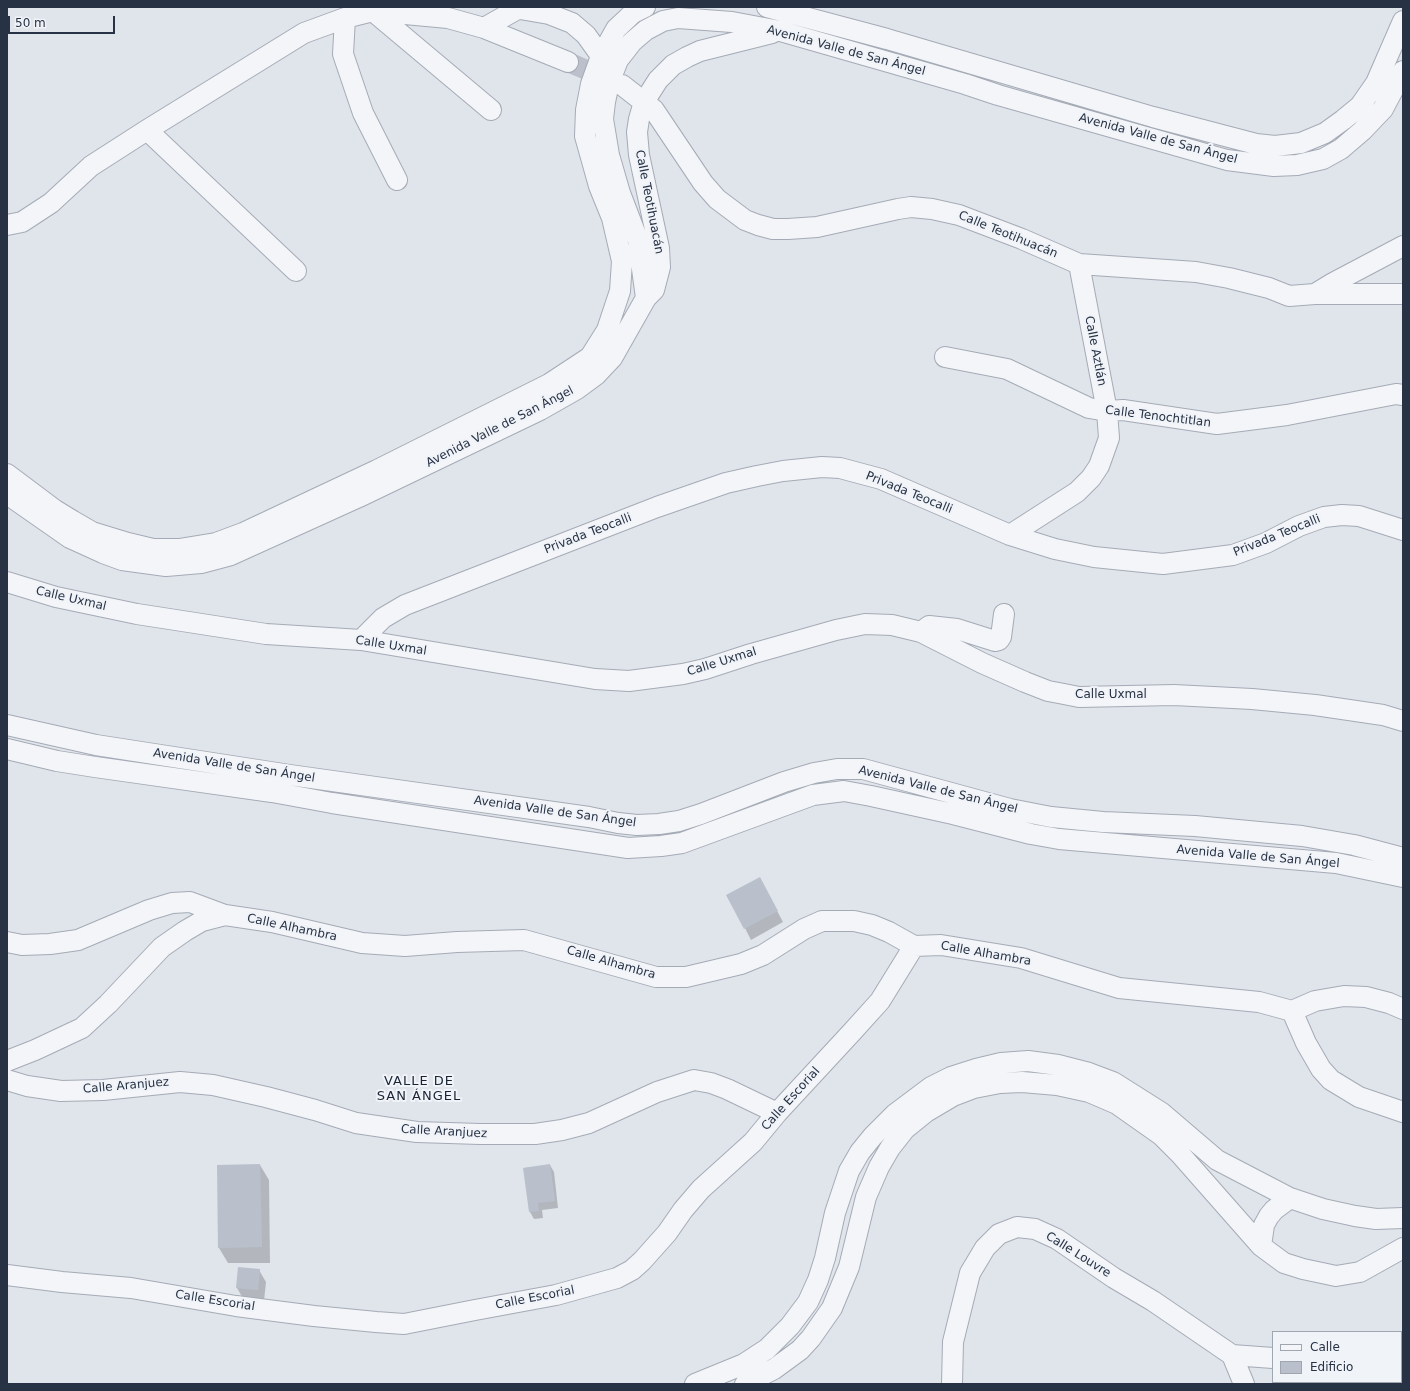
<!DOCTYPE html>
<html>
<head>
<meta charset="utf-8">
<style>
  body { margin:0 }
  #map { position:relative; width:1410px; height:1391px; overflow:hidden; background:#e0e4eb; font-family:"DejaVu Sans",sans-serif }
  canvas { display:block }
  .frame { position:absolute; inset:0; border:8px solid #273244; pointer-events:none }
  .legend { position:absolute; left:1272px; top:1331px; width:130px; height:52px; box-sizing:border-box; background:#f0f3f8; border:1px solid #a0a6b0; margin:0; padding:5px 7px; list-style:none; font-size:12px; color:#273244 }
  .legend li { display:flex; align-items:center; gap:8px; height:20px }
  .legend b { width:20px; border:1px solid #a0a6b0 }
  .scale { position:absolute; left:8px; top:16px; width:107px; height:18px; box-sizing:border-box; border:2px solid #273244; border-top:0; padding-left:5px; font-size:12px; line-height:14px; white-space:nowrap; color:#273244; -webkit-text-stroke:3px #f0f3f8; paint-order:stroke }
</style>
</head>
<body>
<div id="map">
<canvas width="1410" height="1391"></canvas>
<div class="frame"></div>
<ul class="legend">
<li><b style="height:5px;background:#f3f5f8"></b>Calle</li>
<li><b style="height:11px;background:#b9c0cb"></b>Edificio</li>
</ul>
<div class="scale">50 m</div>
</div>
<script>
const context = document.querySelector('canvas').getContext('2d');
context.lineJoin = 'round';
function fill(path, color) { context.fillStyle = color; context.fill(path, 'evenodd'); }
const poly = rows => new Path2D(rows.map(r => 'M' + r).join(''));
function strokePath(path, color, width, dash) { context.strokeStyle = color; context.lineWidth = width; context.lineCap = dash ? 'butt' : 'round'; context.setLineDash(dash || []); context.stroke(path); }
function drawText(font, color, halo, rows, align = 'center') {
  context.font = font + ' "DejaVu Sans",sans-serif'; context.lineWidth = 4; context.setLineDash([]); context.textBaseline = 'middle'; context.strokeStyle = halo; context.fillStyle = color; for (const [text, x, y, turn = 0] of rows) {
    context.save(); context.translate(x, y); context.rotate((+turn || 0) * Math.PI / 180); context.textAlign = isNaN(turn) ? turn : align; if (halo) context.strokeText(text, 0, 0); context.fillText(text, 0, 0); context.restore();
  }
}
fill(poly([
  [766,890,783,922,751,940,745,928],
  [260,1165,269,1180,270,1263,228,1263,219,1248,218,1166],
  [550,1165,554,1172,558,1208,542,1210,543,1218,534,1219,530,1212,524,1168],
  [239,1268,259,1270,266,1282,264,1301,244,1300,237,1288]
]), '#0003');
fill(poly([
  [760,877,778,911,744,929,726,895],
  [260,1164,262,1247,218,1248,217,1165],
  [550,1164,555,1201,538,1203,539,1211,529,1212,523,1168],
  [238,1267,260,1269,258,1290,236,1288]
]), '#b9c0cb');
strokePath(poly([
  [568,62,610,80]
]), '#bbc0ca', 20, [20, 10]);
const minor = poly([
  [767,7,887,39,1153,117,1256,144,1275,146,1301,143,1325,133,1343,120,1360,106,1376,83,1403,21],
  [520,9,549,14,572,23,586,35,601,56],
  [373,11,491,110],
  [345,18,343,54,363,113,397,180],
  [484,28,521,7],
  [622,85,654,110,703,183,717,199,745,220,758,225,773,229,788,229,817,227,898,209,911,207,932,209,959,215,1022,239,1079,264,1196,272,1229,278,1269,288,1289,296,1315,294,1403,294],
  [147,130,296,271],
  [7,225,22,222,51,203,91,166,147,130,304,33,345,18,373,11,448,18,484,28,568,62],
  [1315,294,1333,283,1403,246],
  [646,298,654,290,660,267,659,248,639,155,637,132,639,119,644,102,658,80,673,65,687,57,700,51,772,33],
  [945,357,1007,369,1089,408,1107,411,1123,410,1217,424,1287,415,1396,394,1403,395],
  [7,474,55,510,73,521,92,532,128,543,153,549,179,549,216,543,243,533,377,470,549,384,590,357,607,330,620,291,622,261,612,218,599,186,585,136,586,110,591,84,601,56,616,29,633,13,645,7],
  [7,494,70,538,103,553,122,560,166,566,201,563,231,555,359,497,540,410,577,389,596,375,612,358,646,298,638,240,620,193,609,155,603,119,605,102,609,83,618,60,632,42,646,30,663,21,678,18,732,22,780,31,965,84,998,95,1227,160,1274,166,1297,165,1323,159,1341,149,1362,131,1383,109,1403,71],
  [1010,535,1077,492,1091,478,1099,466,1109,438,1107,411,1079,264],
  [7,582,56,597,137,614,266,634,361,640,595,679,629,681,683,674,705,669,751,654,836,630,865,624,892,625,921,632,982,663,1025,682,1048,691,1064,694,1079,697,1174,695,1252,699,1315,705,1383,715,1403,721],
  [921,632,929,626,957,629,995,641,999,640,1001,637,1004,614],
  [361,640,383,618,405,605,657,507,726,483,757,476,783,471,822,467,840,468,881,479,1010,535,1055,549,1094,557,1163,564,1233,555,1266,543,1299,526,1324,517,1342,515,1359,516,1403,530],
  [7,725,96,745,290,775,589,817,618,823,637,825,659,824,679,821,701,814,784,782,814,773,837,769,863,769,1010,809,1051,817,1103,822,1195,826,1302,836,1354,845,1403,858],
  [7,749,57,761,95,767,272,792,332,803,628,848,661,846,682,843,813,795,844,791,871,796,953,814,1031,834,1059,839,1336,863,1403,877],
  [7,942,22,945,50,944,78,940,149,910,172,903,190,902,225,915],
  [1292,1011,1306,1043,1321,1069,1331,1080,1359,1097,1403,1112],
  [7,1061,35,1050,82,1028,108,1004,162,947,185,931,202,921,225,915,272,922,362,943,405,946,457,942,524,940,656,977,686,977,741,964,763,955,804,929,822,921,854,921,872,925,889,932,914,946,941,945,1021,958,1119,988,1259,1002,1292,1011,1315,1001,1344,996,1366,997,1389,1003,1403,1009],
  [7,1080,27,1086,61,1091,103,1090,180,1082,213,1085,266,1097,315,1110,356,1123,417,1132,480,1134,535,1134,562,1130,589,1123,657,1092,694,1080,711,1083,727,1089,777,1113],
  [1261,1246,1264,1225,1269,1216,1274,1210,1290,1198],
  [7,1275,62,1282,131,1288,236,1306,314,1316,376,1322,404,1324,475,1310,556,1295,617,1278,632,1270,642,1261,667,1233,683,1210,701,1189,753,1142,777,1113,852,1032,880,1001,914,946],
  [1232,1355,1244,1384],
  [1401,1376,1403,1377],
  [695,1384,744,1364,767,1349,790,1326,808,1302,818,1280,825,1258,835,1213,849,1171,860,1152,873,1136,895,1114,931,1087,951,1077,976,1069,1001,1063,1028,1061,1058,1065,1089,1073,1113,1082,1162,1113,1217,1160,1290,1198,1323,1209,1355,1216,1376,1219,1403,1218],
  [745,1384,774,1369,800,1350,811,1338,832,1308,849,1267,866,1197,879,1167,890,1148,905,1129,926,1112,953,1096,974,1088,1000,1083,1022,1082,1057,1085,1089,1092,1117,1104,1161,1135,1180,1154,1261,1246,1284,1263,1303,1269,1336,1276,1360,1272,1403,1248],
  [952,1384,953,1342,970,1273,985,1248,999,1234,1017,1227,1035,1229,1057,1239,1114,1278,1153,1301,1232,1355,1273,1358]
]);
strokePath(minor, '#a5abb6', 22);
strokePath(minor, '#f3f5f8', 20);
drawText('12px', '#273244', '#f0f3f8', [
  ["Avenida Valle de San Ángel",846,51,15],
  ["Avenida Valle de San Ángel",1158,139,15],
  ["Calle Teotihuacán",649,202,79],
  ["Calle Teotihuacán",1008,235,22],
  ["Calle Aztlán",1095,351,79],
  ["Calle Tenochtitlan",1158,417,7],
  ["Avenida Valle de San Ángel",500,427,-27],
  ["Privada Teocalli",909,493,22],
  ["Privada Teocalli",588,534,-21],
  ["Privada Teocalli",1277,536,-22],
  ["Calle Uxmal",71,599,13],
  ["Calle Uxmal",391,646,9],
  ["Calle Uxmal",722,662,-17],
  ["Calle Uxmal",1111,695],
  ["Avenida Valle de San Ángel",234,766,9],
  ["Avenida Valle de San Ángel",938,790,14],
  ["Avenida Valle de San Ángel",555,812,8],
  ["Avenida Valle de San Ángel",1258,857,5],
  ["Calle Alhambra",292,928,12],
  ["Calle Alhambra",986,954,10],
  ["Calle Alhambra",611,963,16],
  ["Calle Aranjuez",126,1086,-5],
  ["Calle Escorial",791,1099,-48],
  ["Calle Aranjuez",444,1132,3],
  ["Calle Louvre",1078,1255,32],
  ["Calle Escorial",535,1298,-11],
  ["Calle Escorial",215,1301,9]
]);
context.letterSpacing = '1px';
drawText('13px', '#192334', '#f0f3f8', [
  ["VALLE DE",419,1082],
  ["SAN ÁNGEL",419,1097]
]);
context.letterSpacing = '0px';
</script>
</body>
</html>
